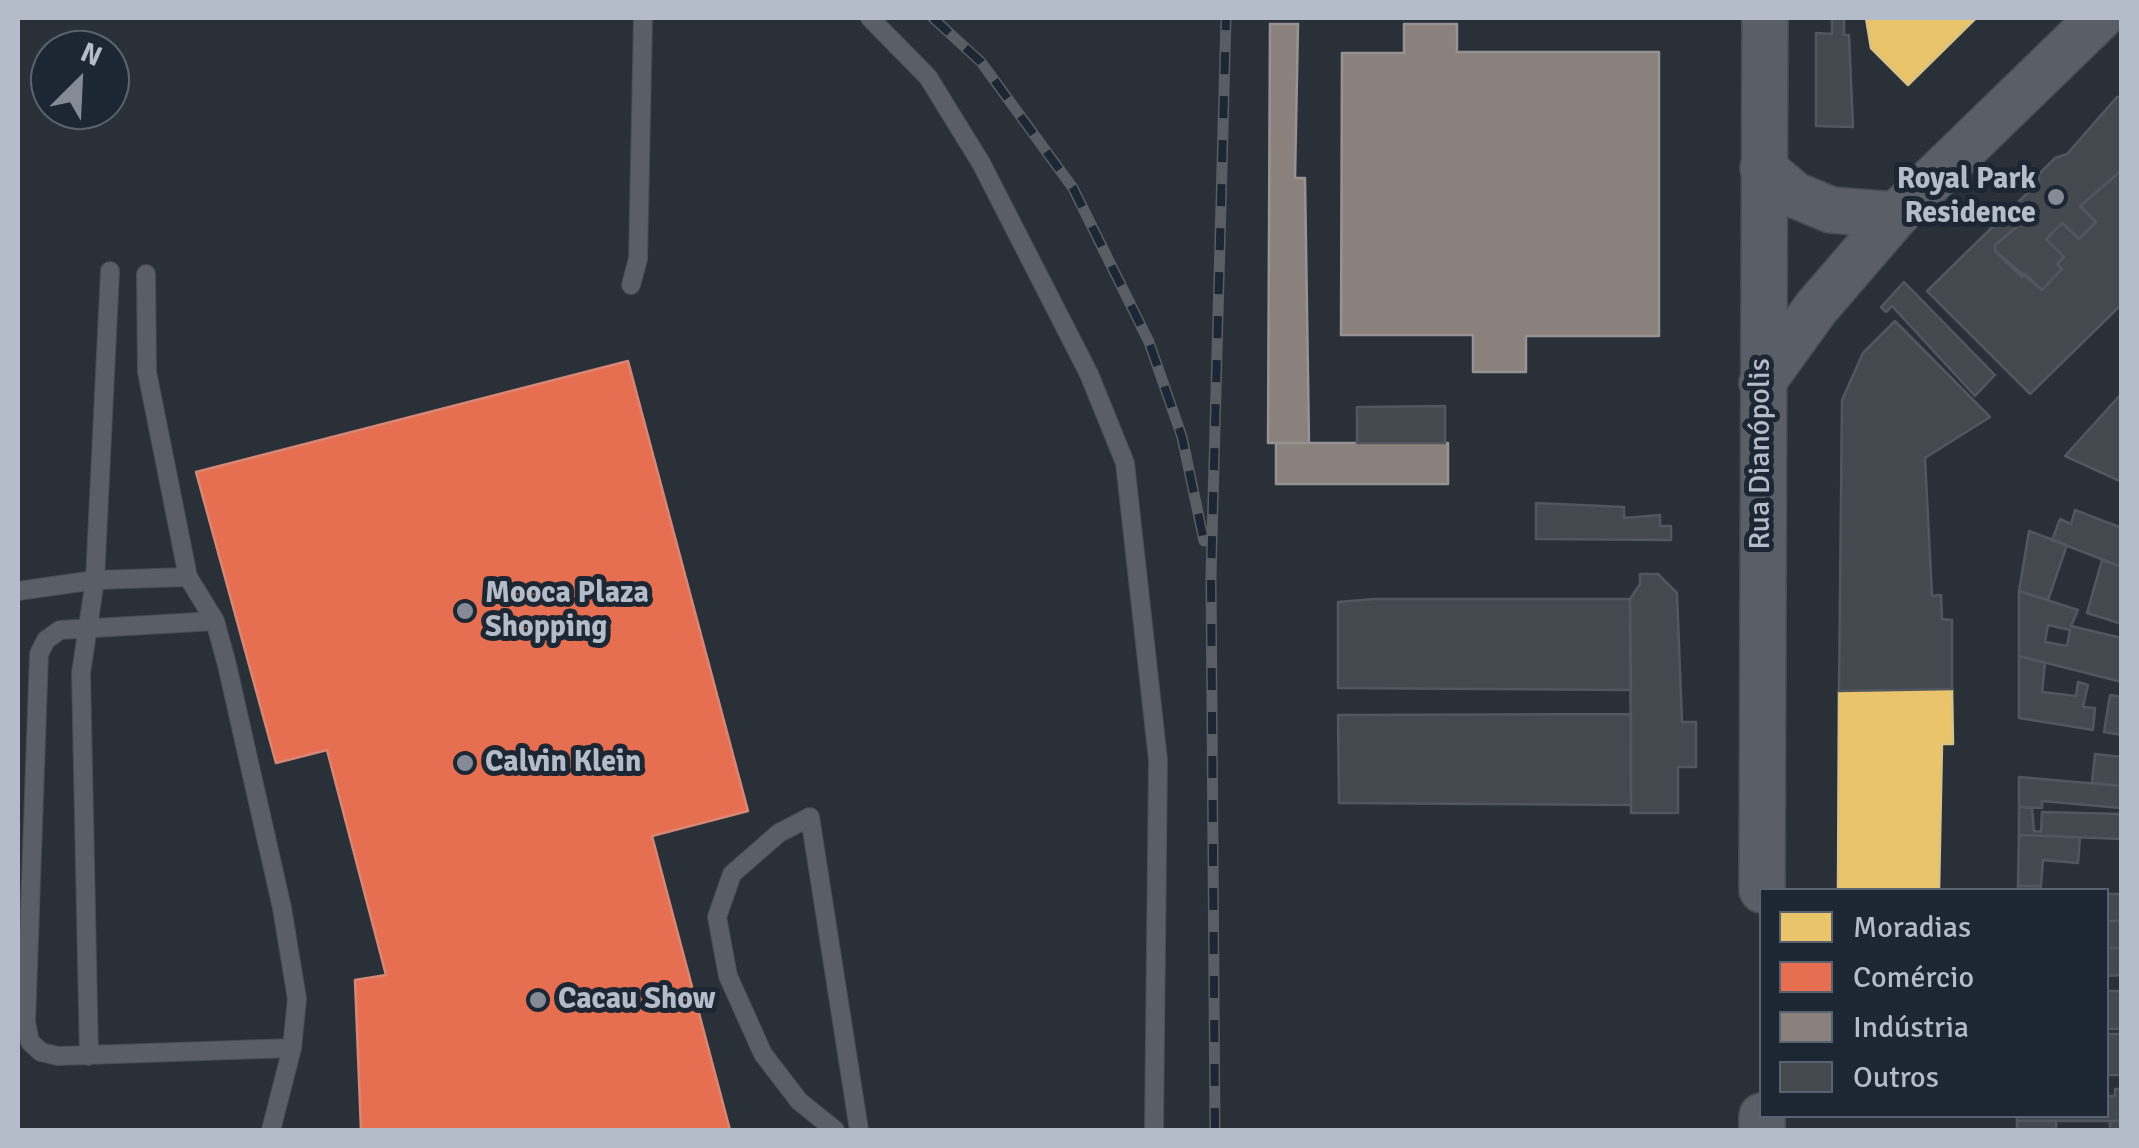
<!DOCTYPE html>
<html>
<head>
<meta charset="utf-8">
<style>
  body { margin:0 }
  #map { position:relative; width:2139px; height:1148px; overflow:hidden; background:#2a3038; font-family:Signika,sans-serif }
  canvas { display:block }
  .frame { position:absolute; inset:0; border:20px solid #b4bcc9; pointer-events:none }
  .legend { position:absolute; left:1759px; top:888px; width:350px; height:230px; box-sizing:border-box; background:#1d2633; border:2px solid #59626f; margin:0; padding:12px 18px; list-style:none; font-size:30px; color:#b4bcc9 }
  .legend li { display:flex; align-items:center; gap:20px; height:50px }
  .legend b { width:50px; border:2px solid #59626f }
  .north { position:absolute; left:30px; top:30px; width:100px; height:100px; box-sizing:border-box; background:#1d2633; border:2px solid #59626f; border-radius:50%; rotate:24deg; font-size:28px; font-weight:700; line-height:40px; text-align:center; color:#b4bcc9 }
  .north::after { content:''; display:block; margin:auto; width:35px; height:45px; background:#848b96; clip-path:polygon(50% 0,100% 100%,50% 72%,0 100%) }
</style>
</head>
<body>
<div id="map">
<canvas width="2139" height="1148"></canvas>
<div class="frame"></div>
<ul class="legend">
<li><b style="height:28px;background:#e9c46a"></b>Moradias</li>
<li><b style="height:28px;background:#e76f51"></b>Comércio</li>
<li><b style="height:28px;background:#8a817c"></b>Indústria</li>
<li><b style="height:28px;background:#444950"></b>Outros</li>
</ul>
<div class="north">N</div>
</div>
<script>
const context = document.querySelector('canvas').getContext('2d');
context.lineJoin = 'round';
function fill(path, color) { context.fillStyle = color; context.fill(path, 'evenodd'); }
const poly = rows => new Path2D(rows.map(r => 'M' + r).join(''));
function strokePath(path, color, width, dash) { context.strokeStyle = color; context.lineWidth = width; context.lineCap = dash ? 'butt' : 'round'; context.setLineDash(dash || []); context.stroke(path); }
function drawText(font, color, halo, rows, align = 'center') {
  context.font = font + ' Signika,sans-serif'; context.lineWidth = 10; context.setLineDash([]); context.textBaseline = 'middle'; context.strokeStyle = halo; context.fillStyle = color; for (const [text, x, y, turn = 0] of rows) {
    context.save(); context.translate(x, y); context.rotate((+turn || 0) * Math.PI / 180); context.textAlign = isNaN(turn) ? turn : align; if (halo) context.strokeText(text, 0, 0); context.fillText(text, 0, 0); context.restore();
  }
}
const homes = poly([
  [1866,18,1976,18,1908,85,1871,48,1866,18],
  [1952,689,1953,744,1942,744,1939,890,1838,890,1839,691,1952,689]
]);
fill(homes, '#e9c46a');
strokePath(homes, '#d9c286', 2.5);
const shops = poly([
  [628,361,748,811,652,836,730,1130,361,1130,355,980,386,975,327,750,276,763,196,472,628,361]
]);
fill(shops, '#e76f51');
strokePath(shops, '#d88675', 2.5);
const industry = poly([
  [1270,24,1298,24,1295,178,1305,178,1309,443,1268,443,1270,24],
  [1404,24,1457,24,1457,52,1659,52,1659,336,1526,336,1526,372,1473,372,1473,335,1341,335,1342,53,1404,53,1404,24],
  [1276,443,1448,443,1448,484,1276,484,1276,443]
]);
fill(industry, '#8a817c');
strokePath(industry, '#979393', 2.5);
const building = poly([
  [1844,18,1844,35,1849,35,1853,127,1816,126,1816,33,1832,34,1832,19,1816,18,1844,18],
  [2117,97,2122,97,2122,170,2080,206,2096,222,2079,239,2062,223,2046,239,2064,257,2057,264,2062,269,2042,290,2025,274,2022,277,1995,251,1995,245,2032,214,2019,201,2039,182,2039,174,2055,158,2067,154,2117,97],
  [2122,170,2122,304,2030,394,1927,291,2019,201,2032,214,1995,245,1995,251,2042,290,2062,269,2057,264,2064,257,2046,239,2062,223,2079,239,2096,222,2080,206,2122,170],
  [1904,282,1995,375,1975,396,1892,306,1886,312,1881,307,1904,282],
  [1895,321,1990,417,1925,458,1932,596,1941,595,1942,619,1952,620,1952,689,1839,691,1842,400,1863,353,1895,321],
  [2122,393,2122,482,2065,456,2122,393],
  [1445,406,1445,443,1357,443,1357,407,1445,406],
  [1536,503,1624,507,1624,518,1660,515,1660,526,1671,526,1671,540,1536,539,1536,503],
  [2075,510,2122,528,2122,567,2052,540,2060,519,2071,524,2075,510],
  [2029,531,2067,545,2048,600,2019,591,2029,531],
  [2102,560,2122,567,2122,624,2087,613,2102,560],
  [1640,574,1658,574,1677,593,1682,722,1696,722,1696,767,1678,767,1678,813,1631,813,1630,599,1640,584,1640,574],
  [2019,591,2078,610,2071,626,2122,638,2122,682,2019,656,2019,591],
  [2048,625,2070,630,2067,646,2045,642,2048,625],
  [1374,599,1630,599,1631,690,1338,688,1338,602,1374,599],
  [2019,656,2045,663,2042,692,2076,696,2078,682,2088,685,2083,707,2095,708,2093,730,2019,718,2019,656],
  [2110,695,2122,697,2122,735,2104,732,2110,695],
  [1631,714,1631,805,1339,803,1338,715,1631,714],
  [2095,754,2122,757,2122,786,2092,783,2095,754],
  [2019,777,2122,786,2122,814,2121,808,2042,801,2042,808,2019,807,2019,777],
  [2019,807,2032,808,2034,831,2041,832,2042,812,2122,814,2122,839,2019,835,2019,807],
  [2019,835,2080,837,2078,863,2043,860,2041,886,2018,886,2019,835],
  [2018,886,2041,886,2040,890,2018,890,2018,886],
  [2106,894,2122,894,2122,921,2106,921,2106,894],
  [2106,921,2122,921,2122,948,2106,948,2106,921],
  [2106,948,2122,948,2122,975,2106,976,2106,948],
  [2106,991,2122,991,2122,1029,2106,1029,2106,991],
  [2106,1034,2122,1034,2122,1075,2106,1075,2106,1034],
  [2115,1089,2122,1089,2122,1121,2017,1121,2017,1116,2106,1116,2106,1096,2115,1096,2115,1089],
  [2017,1121,2056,1121,2056,1130,2017,1130,2017,1121],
  [2110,1121,2122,1121,2122,1130,2110,1130,2110,1121]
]);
fill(building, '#444950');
strokePath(building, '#52575f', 2.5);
const service = poly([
  [870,18,928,77,981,163,1089,374,1125,463,1158,760,1154,1130],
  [631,285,638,259,643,18],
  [188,577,215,621,227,665,282,908,297,999,292,1048,271,1130],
  [18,591,95,580,188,577,147,372,146,274],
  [215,621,60,630,46,640,39,654,26,1022,30,1042,41,1052,58,1056,292,1048],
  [89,1056,81,673,95,580,110,271],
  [835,1130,799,1101,763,1054,728,976,717,917,732,874,779,833,810,817,859,1130]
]);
const tertiary = poly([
  [1763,168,1795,195,1831,210,1896,215],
  [1762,383,1816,308,1896,215,2099,18],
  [1762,890,1765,18],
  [1762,1116,1762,1130]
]);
strokePath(service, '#484c53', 20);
strokePath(tertiary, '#484c53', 48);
strokePath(service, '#5a5e66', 18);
strokePath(tertiary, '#5a5e66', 45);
const rail = poly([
  [933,18,981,62,1073,188,1149,342,1182,437,1204,541],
  [1215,1130,1211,576,1226,18]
]);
strokePath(rail, '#595d64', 11);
strokePath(rail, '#1d2633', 8, [22]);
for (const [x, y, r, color] of [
  [2056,197,10,"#848b96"],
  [465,611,10,"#848b96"],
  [465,763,10,"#848b96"],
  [538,1000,10,"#848b96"]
]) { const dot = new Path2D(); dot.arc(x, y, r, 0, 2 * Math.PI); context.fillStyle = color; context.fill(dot); strokePath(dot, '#1d2633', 4); }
drawText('bold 30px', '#b4bcc9', '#1d2633', [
  ["Royal Park",2036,180,"right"],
  ["Residence",2036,214,"right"],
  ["Mooca Plaza",485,594],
  ["Shopping",485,628],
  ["Calvin Klein",485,763],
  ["Cacau Show",558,1000]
], 'left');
drawText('30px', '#b4bcc9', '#1d2633', [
  ["Rua Dianópolis",1761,454,-90]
]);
</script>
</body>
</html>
